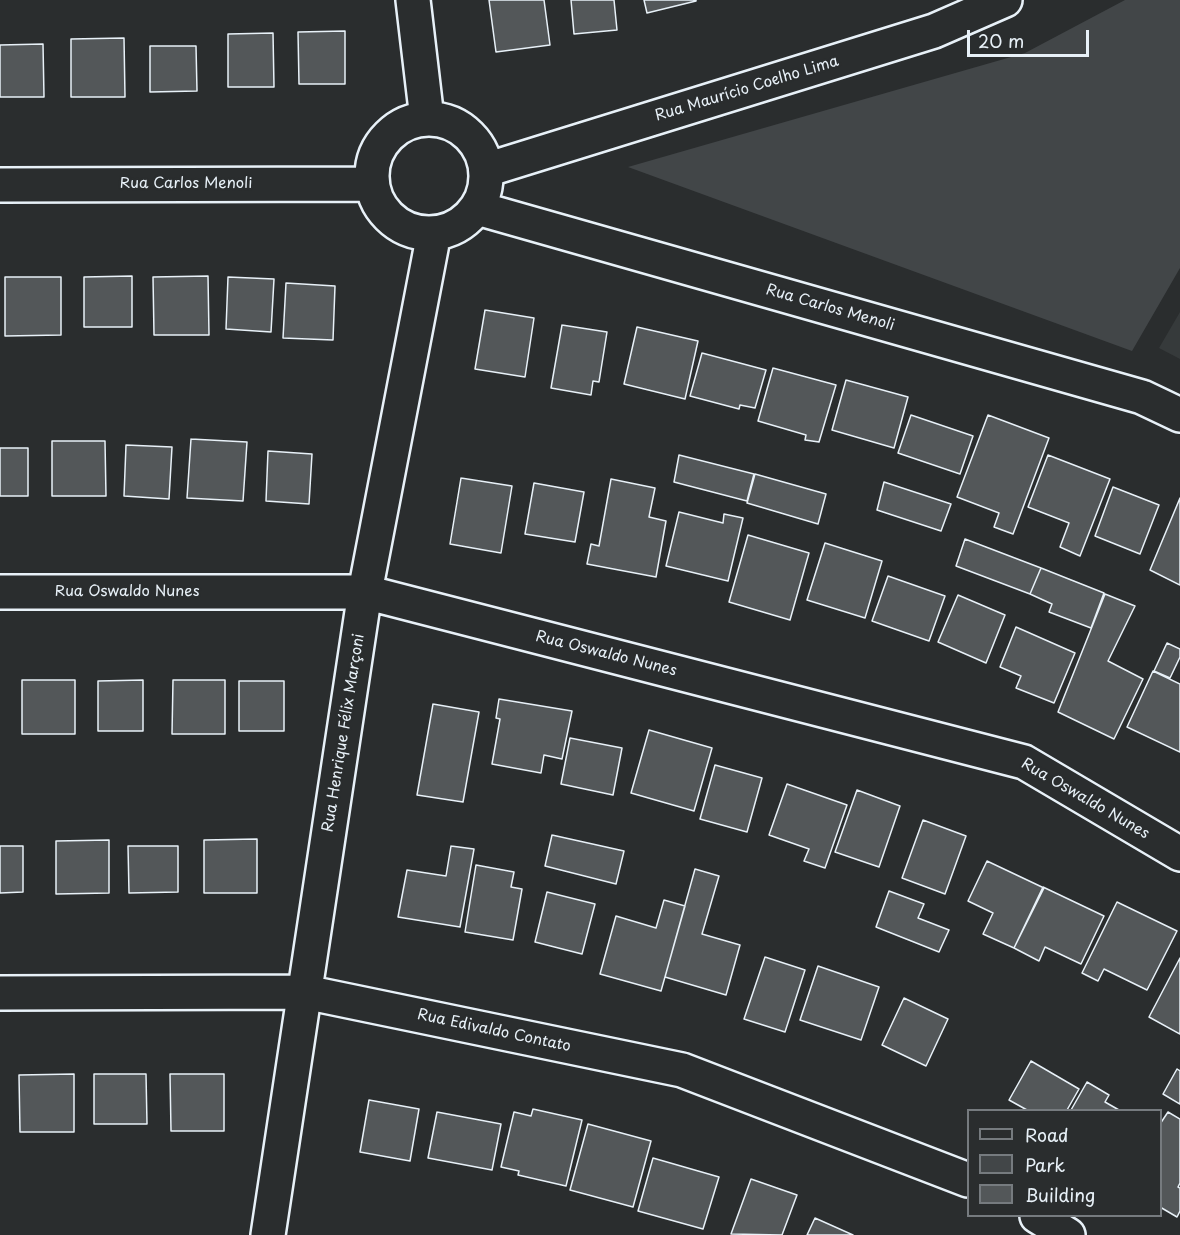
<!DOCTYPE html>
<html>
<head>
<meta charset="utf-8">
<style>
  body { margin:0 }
  #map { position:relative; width:1180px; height:1235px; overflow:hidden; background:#2a2d2e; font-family:"Playpen Sans",sans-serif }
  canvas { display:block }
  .legend { position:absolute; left:967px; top:1109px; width:195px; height:108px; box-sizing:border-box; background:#2a2d2e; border:2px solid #767b7f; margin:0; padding:8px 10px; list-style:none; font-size:18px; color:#e8f1f8 }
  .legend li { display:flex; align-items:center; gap:12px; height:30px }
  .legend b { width:30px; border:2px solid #767b7f }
  .scale { position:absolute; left:967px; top:30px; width:122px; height:27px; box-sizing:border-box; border:3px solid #e8f1f8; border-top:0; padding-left:8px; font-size:18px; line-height:21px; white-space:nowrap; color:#e8f1f8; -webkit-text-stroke:4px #2a2d2e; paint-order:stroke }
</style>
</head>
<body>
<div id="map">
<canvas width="1180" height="1235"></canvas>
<ul class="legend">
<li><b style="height:8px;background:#2a2d2e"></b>Road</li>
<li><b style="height:16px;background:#424648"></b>Park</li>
<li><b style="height:16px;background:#535759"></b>Building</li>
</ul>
<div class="scale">20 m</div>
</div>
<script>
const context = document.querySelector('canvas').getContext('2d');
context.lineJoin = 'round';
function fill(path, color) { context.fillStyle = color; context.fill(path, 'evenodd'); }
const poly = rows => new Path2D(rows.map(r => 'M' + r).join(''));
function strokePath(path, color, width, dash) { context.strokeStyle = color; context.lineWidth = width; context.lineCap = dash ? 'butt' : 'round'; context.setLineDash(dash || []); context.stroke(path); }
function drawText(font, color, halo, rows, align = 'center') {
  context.font = font + ' "Playpen Sans",sans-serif'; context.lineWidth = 4.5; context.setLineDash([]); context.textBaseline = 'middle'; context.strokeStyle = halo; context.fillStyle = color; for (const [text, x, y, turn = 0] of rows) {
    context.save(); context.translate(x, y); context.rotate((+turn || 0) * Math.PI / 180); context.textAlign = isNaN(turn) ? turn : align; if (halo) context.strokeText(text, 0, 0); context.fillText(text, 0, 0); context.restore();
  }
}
fill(poly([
  [1180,312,1180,359,1159,348]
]), '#363a3b');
fill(poly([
  [1125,0,1180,0,1180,268,1132,351,628,167,1025,53]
]), '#424648');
const building = poly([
  [489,0,544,0,550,45,496,52,489,0],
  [571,0,614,0,617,30,574,34,571,0],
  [644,0,696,0,696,1,647,13,644,0],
  [345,31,345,84,299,84,298,32,345,31],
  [273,33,274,87,228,87,228,34,273,33],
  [124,38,125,97,71,97,71,39,124,38],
  [43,44,44,97,0,97,0,45,43,44],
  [150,46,196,46,197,91,150,92,150,46],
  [132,276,132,327,84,327,84,277,132,276],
  [208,276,209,335,154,335,153,277,208,276],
  [5,277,61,277,61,335,5,336,5,277],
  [228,277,274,279,271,332,226,329,228,277],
  [286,283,335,286,333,340,283,338,286,283],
  [485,310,534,318,525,377,475,369,485,310],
  [562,325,607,332,599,382,593,381,591,395,551,388,562,325],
  [637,327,698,341,685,399,624,384,637,327],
  [702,353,766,370,755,408,740,405,739,409,690,396,702,353],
  [773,368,836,385,819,442,805,440,806,435,758,421,773,368],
  [846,380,908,397,894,448,832,430,846,380],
  [911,415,973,436,960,474,898,453,911,415],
  [988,415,1049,438,1013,534,994,527,999,513,957,497,988,415],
  [191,439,247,442,243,501,187,498,191,439],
  [52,441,105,441,106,496,52,496,52,441],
  [126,445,172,447,169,499,124,496,126,445],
  [0,448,28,448,28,496,0,496,0,448],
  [268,451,312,454,309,504,266,501,268,451],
  [679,455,754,474,747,501,674,482,679,455],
  [1048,455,1110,479,1080,556,1060,547,1069,523,1028,507,1048,455],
  [755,474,826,494,818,524,747,503,755,474],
  [461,478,512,486,501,553,450,544,461,478],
  [611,479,655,488,649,517,666,521,656,577,587,564,591,544,599,546,611,479],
  [884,482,951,504,941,531,877,510,884,482],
  [534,483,584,492,575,542,525,534,534,483],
  [1113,487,1159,505,1140,554,1095,536,1113,487],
  [1180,498,1180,585,1150,570,1180,498],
  [679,512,723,523,724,514,743,518,728,581,666,566,679,512],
  [748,535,809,553,790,620,729,602,748,535],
  [965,539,1041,568,1030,594,956,566,965,539],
  [825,543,882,561,865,618,807,600,825,543],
  [1041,568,1104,593,1091,628,1049,612,1052,604,1030,594,1041,568],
  [888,576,945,596,929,641,872,621,888,576],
  [1105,594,1135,606,1108,661,1143,679,1114,739,1058,712,1105,594],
  [958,595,1005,615,986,663,938,642,958,595],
  [1016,627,1075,653,1054,703,1016,688,1021,676,1000,667,1016,627],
  [1167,643,1180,649,1180,657,1170,678,1154,671,1167,643],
  [1153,671,1180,684,1180,752,1127,727,1153,671],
  [22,680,75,680,75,734,22,734,22,680],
  [143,680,143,731,98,731,98,681,143,680],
  [173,680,225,680,225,734,172,734,173,680],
  [239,681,284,681,284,731,239,731,239,681],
  [499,699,572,711,562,759,544,755,541,773,492,764,500,719,496,718,499,699],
  [433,704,479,712,463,802,417,795,433,704],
  [649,730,712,748,694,811,631,793,649,730],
  [570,738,622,748,613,795,561,784,570,738],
  [715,765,762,778,747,832,700,819,715,765],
  [787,784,847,805,825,868,804,861,809,849,769,835,787,784],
  [857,790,900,806,879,867,835,852,857,790],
  [923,820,966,836,945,894,902,878,923,820],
  [552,835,624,851,616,884,545,866,552,835],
  [257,839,257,893,204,893,204,840,257,839],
  [109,840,109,893,56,894,56,841,109,840],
  [0,846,23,846,23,892,0,893,0,846],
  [128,846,178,846,178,892,129,893,128,846],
  [451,846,474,849,460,927,398,917,407,870,446,876,451,846],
  [987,861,1044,888,1014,948,983,934,993,913,968,901,987,861],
  [476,865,514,872,511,887,522,889,513,940,465,932,476,865],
  [695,869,719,876,702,934,740,945,726,995,665,977,695,869],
  [1043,887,1104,916,1081,964,1045,947,1039,961,1014,948,1043,887],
  [889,891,924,904,918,918,949,930,939,952,876,927,889,891],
  [547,892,595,904,582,954,535,942,547,892],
  [664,900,685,906,661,991,600,974,616,916,656,928,664,900],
  [1117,902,1177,931,1147,990,1104,969,1098,981,1082,973,1117,902],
  [765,957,805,970,785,1032,744,1019,765,957],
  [1180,958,1180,1034,1149,1017,1180,958],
  [818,966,879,987,861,1040,800,1020,818,966],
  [904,998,948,1019,926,1066,882,1045,904,998],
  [1031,1061,1079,1089,1067,1110,1027,1110,1009,1100,1031,1061],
  [1177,1069,1180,1071,1180,1104,1163,1094,1177,1069],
  [74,1074,74,1132,20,1132,19,1075,74,1074],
  [94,1074,146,1074,147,1124,94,1124,94,1074],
  [170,1074,224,1074,224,1131,171,1131,170,1074],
  [1087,1082,1109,1095,1105,1102,1119,1110,1071,1110,1087,1082],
  [369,1100,419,1109,410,1161,360,1152,369,1100],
  [533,1109,582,1120,566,1186,518,1175,519,1171,501,1167,514,1112,531,1116,533,1109],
  [437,1112,501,1124,492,1170,428,1158,437,1112],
  [1168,1112,1180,1119,1180,1183,1178,1187,1180,1188,1180,1211,1177,1217,1160,1207,1160,1124,1168,1112],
  [588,1124,651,1141,633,1207,570,1190,588,1124],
  [653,1158,719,1177,703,1229,638,1211,653,1158],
  [751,1179,797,1195,782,1235,731,1234,751,1179],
  [815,1218,853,1235,807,1235,815,1218]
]);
fill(building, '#535759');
strokePath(building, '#e8f1f8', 1.5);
const minor = poly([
  [413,0,427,119],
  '372 176a57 57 0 1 1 114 0a57 57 0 1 1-114 0Z',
  [486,170,934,31,1005,0],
  [0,185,372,184],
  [477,208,1142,397,1180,415],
  [0,592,365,592,1024,762,1180,854],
  [0,993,305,992,682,1070,968,1180],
  [1037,1216,1068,1235],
  [268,1235,365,592,434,233]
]);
strokePath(minor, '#e8f1f8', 38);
strokePath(minor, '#2a2d2e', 33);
drawText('15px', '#e8f1f8', '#2a2d2e', [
  ["Rua Maurício Coelho Lima",747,89,-17],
  ["Rua Carlos Menoli",186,184],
  ["Rua Carlos Menoli",830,308,16],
  ["Rua Oswaldo Nunes",127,592],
  ["Rua Oswaldo Nunes",606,654,14],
  ["Rua Henrique Félix Marçoni",344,733,-81],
  ["Rua Oswaldo Nunes",1085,799,30],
  ["Rua Edivaldo Contato",494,1031,12]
]);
</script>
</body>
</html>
